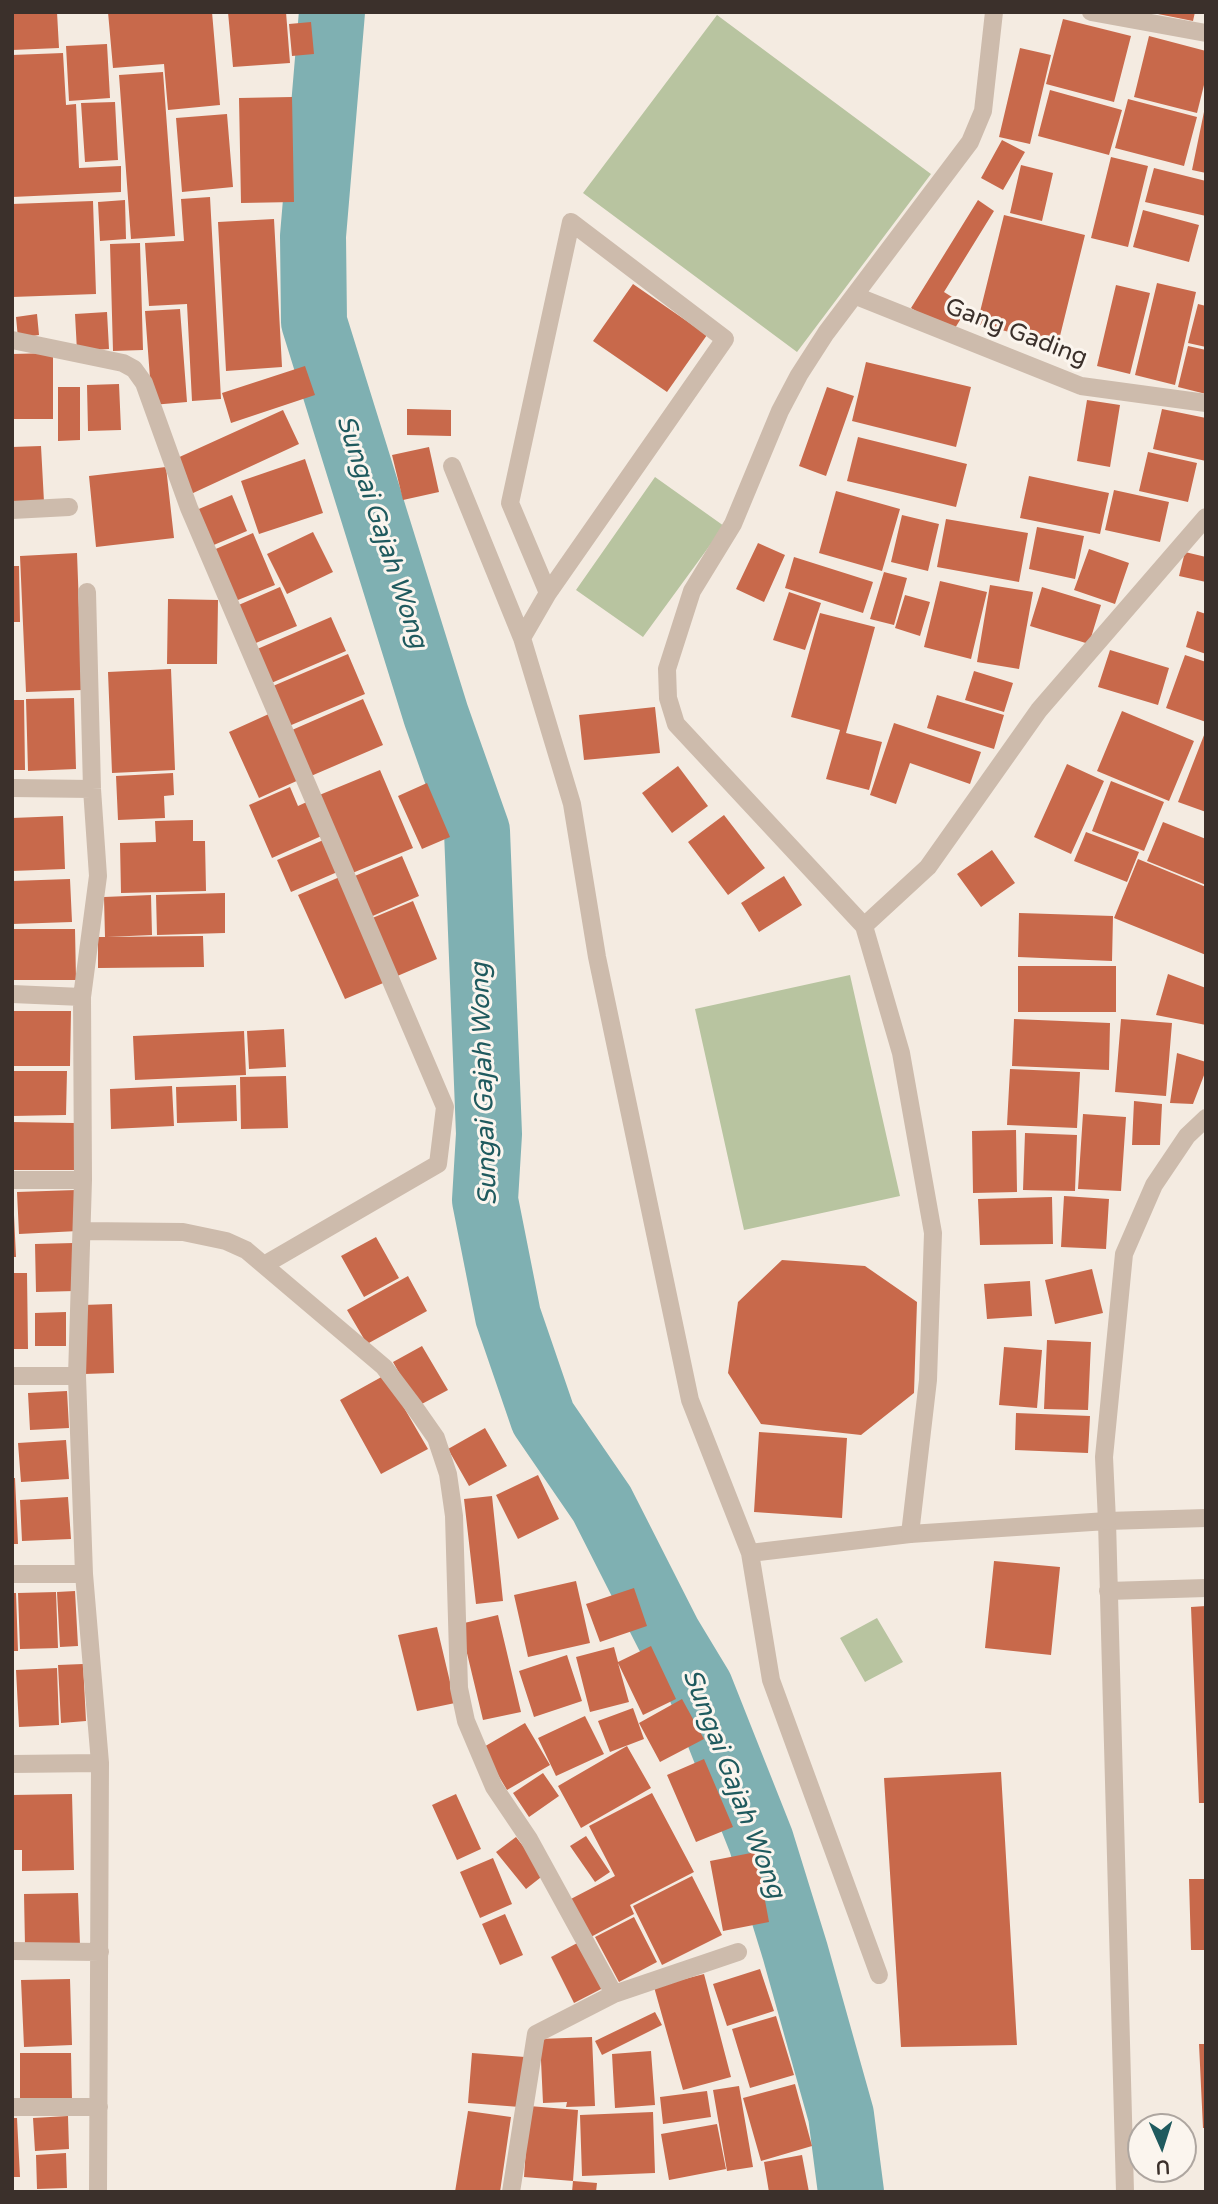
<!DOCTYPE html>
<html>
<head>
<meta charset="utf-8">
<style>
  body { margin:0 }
  #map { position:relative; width:1218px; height:2204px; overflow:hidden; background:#f4ebe1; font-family:"Varela Round",sans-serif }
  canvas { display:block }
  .frame { position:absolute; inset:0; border:14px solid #3b302b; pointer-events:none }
  .north { position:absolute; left:1127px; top:2113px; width:70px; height:70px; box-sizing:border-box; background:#fbf5ee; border:2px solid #aea6a0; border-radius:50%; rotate:177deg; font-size:19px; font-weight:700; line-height:28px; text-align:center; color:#3b302b }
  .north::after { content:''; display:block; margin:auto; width:24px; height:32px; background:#1f5a5e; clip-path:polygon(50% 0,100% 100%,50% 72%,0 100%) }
</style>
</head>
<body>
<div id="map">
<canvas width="1218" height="2204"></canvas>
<div class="frame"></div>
<div class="north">U</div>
</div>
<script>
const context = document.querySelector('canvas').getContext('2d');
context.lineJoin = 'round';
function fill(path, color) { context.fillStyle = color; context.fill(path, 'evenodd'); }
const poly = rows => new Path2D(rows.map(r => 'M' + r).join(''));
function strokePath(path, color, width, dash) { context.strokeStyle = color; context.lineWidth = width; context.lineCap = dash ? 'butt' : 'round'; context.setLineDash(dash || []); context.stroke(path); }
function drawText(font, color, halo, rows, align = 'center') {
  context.font = font + ' "Varela Round",sans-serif'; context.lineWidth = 6; context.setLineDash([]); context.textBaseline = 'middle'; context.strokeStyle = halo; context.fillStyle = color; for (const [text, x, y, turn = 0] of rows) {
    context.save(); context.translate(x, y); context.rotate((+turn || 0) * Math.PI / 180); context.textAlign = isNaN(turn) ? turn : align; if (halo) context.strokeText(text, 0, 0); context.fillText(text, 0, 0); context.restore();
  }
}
fill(poly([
  [717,15,931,174,797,352,583,193],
  [655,477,724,526,643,637,576,590],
  [850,975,900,1196,744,1230,695,1009],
  [877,1618,903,1662,865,1682,840,1638]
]), '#b8c4a0');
strokePath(poly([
  [332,12,313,236,314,322,436,715,477,831,489,1134,485,1200,508,1316,543,1418,602,1504,668,1634,700,1687,761,1841,795,1951,841,2115,851,2192]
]), '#7fb0b2', 66);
fill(poly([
  [12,12,57,12,59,48,12,50],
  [108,12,212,12,220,105,168,110,164,64,113,68],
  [228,12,286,12,290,63,233,67],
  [1148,12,1195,12,1193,21],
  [1063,19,1131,36,1114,102,1046,84],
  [311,22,314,54,292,56,289,24],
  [1149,36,1206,51,1206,77,1197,113,1134,97],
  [107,44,110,98,69,101,66,46],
  [1020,48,1051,55,1030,144,999,137],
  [63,53,66,105,76,104,79,168,121,166,121,192,12,197,12,55],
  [163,72,175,236,131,239,119,75],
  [1050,90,1122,110,1109,155,1038,136],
  [292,97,294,202,241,203,239,98],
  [1128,99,1197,117,1184,166,1115,148],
  [115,102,118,160,85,162,81,103],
  [1205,107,1206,107,1206,173,1192,170],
  [227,114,233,187,182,192,176,118],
  [1002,140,1025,152,1003,190,981,178],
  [1111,157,1148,166,1128,247,1091,238],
  [1021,165,1053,173,1042,221,1010,213],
  [1154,168,1206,181,1206,216,1145,202],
  [210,197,221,399,192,401,187,304,149,306,145,243,184,241,181,199],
  [125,200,126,239,100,241,98,202],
  [978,200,994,211,944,292,968,307,952,333,911,308],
  [93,201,96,294,12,297,12,204],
  [1143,210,1199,225,1189,262,1133,247],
  [1004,215,1085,235,1058,344,977,324],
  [274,219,282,367,226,371,218,222],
  [140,243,143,350,113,351,110,244],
  [1157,283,1196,292,1175,385,1135,375],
  [633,284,707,335,667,392,593,341],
  [1116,285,1150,293,1130,374,1097,366],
  [1198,304,1206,306,1206,347,1188,343],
  [180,309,187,402,152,405,145,311],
  [107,312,109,349,77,351,75,314],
  [37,314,39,335,18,338,16,317],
  [1188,346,1206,350,1206,394,1178,387],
  [53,353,53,419,12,419,12,354],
  [866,362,971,387,956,447,852,421],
  [305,366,315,395,231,423,222,393],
  [119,384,121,430,88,431,87,385],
  [58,387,80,387,80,440,58,441],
  [827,387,854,396,826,476,799,466],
  [1087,400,1120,405,1110,467,1077,461],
  [407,409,451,410,451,436,407,435],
  [1162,409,1206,418,1206,461,1153,449],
  [283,410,299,444,191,494,175,459],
  [858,437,967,464,956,507,847,481],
  [41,446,44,502,12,503,12,447],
  [429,447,439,492,403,500,392,455],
  [1148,452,1197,463,1188,502,1139,491],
  [305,459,323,513,259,534,241,481],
  [166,467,174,538,96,547,89,476],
  [1029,476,1109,493,1100,534,1020,518],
  [1114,490,1169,502,1160,542,1105,530],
  [836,491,900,509,882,571,819,553],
  [232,495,247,531,209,547,194,511],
  [902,515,939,524,928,571,891,562],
  [946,519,1028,533,1019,582,937,567],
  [1037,527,1084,536,1075,579,1029,569],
  [313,532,333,572,287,594,267,554],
  [253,533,275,585,233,602,211,551],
  [758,543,785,555,764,602,736,589],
  [1089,549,1129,563,1115,604,1074,590],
  [1185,552,1206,557,1206,582,1179,576],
  [77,553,82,690,26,692,20,556],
  [794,557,873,582,863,613,785,588],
  [12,566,19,566,20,622,12,622],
  [884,572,907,578,894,625,870,619],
  [940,581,987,592,971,659,924,647],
  [990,585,1033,592,1019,669,977,662],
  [280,587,297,626,251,645,234,607],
  [1042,587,1101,605,1089,644,1030,626],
  [789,592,821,603,805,650,773,640],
  [905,595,930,602,920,636,895,628],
  [168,599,218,600,217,664,167,664],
  [1197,611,1206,614,1206,654,1186,647],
  [820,613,875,627,846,733,882,742,869,790,826,779,840,730,791,717],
  [331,617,346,651,269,684,255,650],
  [1110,650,1169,668,1158,705,1098,687],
  [348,654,365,694,289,726,273,686],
  [1185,655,1206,662,1206,722,1166,708],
  [171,669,175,770,112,773,108,672],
  [974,671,1013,683,1004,712,965,700],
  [937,695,1004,715,994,749,927,728],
  [74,698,76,769,28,771,26,699],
  [363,699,383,745,311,776,292,730],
  [12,700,24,700,25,770,12,770],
  [655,707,660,753,584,760,579,715],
  [1122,711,1194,741,1169,801,1097,771],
  [271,713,301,779,259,798,229,732],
  [894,723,981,752,970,784,910,763,896,804,870,795],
  [1206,730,1206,812,1178,802],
  [1067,764,1104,781,1071,854,1034,837],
  [678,766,708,806,672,833,642,793],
  [380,770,413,848,350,874,317,796],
  [173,773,174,795,164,796,165,818,118,820,116,776],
  [1111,781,1164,802,1144,851,1092,831],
  [427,783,450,837,422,849,398,796],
  [290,787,298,806,311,800,326,834,272,858,249,805],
  [724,815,765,868,728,895,688,842],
  [63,816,65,869,12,871,12,818],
  [193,820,193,841,205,841,206,891,121,893,120,843,156,842,155,821],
  [1163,822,1206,839,1206,885,1147,861],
  [1086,832,1139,852,1127,882,1074,861],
  [328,838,342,870,291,892,277,860],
  [992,850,1015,883,981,907,957,874],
  [402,856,419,896,368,918,350,878],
  [1138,859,1206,887,1206,955,1114,918],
  [342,876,388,981,345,999,298,895],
  [784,876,802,905,759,932,741,903],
  [70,879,72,922,12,924,12,881],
  [225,893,225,933,157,935,156,895],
  [151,895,152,935,107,937,203,936,204,967,98,968,98,937,105,937,104,897],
  [413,901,437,959,395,977,370,919],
  [1019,913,1113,916,1112,961,1018,957],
  [12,929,75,929,76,980,12,980],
  [1018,966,1116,966,1116,1012,1018,1012],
  [1168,974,1206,988,1206,1025,1156,1015],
  [12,1011,71,1011,70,1066,12,1066],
  [1014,1019,1110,1023,1109,1070,1012,1066],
  [1121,1019,1172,1023,1166,1096,1115,1092],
  [284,1029,286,1067,249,1069,247,1031],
  [244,1031,246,1075,135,1080,133,1036],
  [1177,1053,1206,1062,1206,1070,1193,1104,1170,1103],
  [1010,1069,1080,1072,1077,1128,1007,1125],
  [12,1071,67,1071,66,1115,12,1116],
  [286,1076,288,1128,241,1129,240,1077],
  [236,1085,237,1121,177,1123,176,1087],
  [172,1086,174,1126,111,1129,110,1089],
  [1134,1101,1162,1104,1160,1145,1132,1145],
  [1083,1114,1126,1117,1121,1191,1078,1189],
  [12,1122,74,1123,74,1170,12,1170],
  [1016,1130,1017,1192,973,1193,972,1131],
  [1025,1133,1077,1135,1075,1191,1023,1190],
  [76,1190,78,1231,19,1234,17,1192],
  [1064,1196,1109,1199,1106,1249,1061,1247],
  [1052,1197,1053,1244,980,1245,978,1199],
  [12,1215,14,1215,16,1257,12,1257],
  [376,1237,399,1278,364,1297,341,1256],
  [74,1243,75,1291,36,1292,35,1244],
  [782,1260,865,1266,917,1302,914,1393,861,1435,761,1424,728,1373,738,1302],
  [1092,1269,1103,1313,1055,1324,1045,1280],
  [12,1273,27,1273,28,1349,12,1349],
  [408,1276,427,1311,367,1344,347,1310],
  [1030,1281,1032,1316,987,1319,984,1284],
  [112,1304,114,1373,84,1374,83,1305],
  [66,1312,66,1346,35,1346,35,1313],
  [1047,1340,1091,1342,1088,1410,1044,1409],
  [422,1346,448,1390,418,1406,393,1362],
  [1004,1347,1042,1350,1037,1408,999,1405],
  [385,1375,428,1449,381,1474,340,1400],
  [67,1391,69,1428,30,1430,28,1393],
  [1016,1413,1090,1416,1088,1453,1015,1450],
  [485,1428,507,1466,469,1486,448,1449],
  [759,1432,847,1438,842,1518,754,1512],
  [66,1440,69,1479,21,1482,18,1443],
  [538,1475,559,1519,518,1539,496,1495],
  [12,1478,15,1478,18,1544,12,1544],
  [492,1496,503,1601,476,1604,464,1499],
  [68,1497,71,1539,22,1541,20,1500],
  [994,1561,1060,1567,1051,1655,985,1648],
  [576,1581,590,1643,528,1657,514,1595],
  [634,1588,647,1626,600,1642,586,1604],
  [75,1591,78,1646,60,1647,57,1592],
  [56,1592,58,1648,20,1649,18,1593],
  [12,1593,16,1593,18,1651,12,1651],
  [1206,1606,1206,1803,1199,1803,1191,1607],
  [498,1615,521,1712,483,1720,460,1624],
  [437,1627,455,1703,417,1711,398,1635],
  [651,1646,676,1699,643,1715,618,1663,629,1702,590,1712,576,1657,614,1647,618,1662],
  [567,1655,582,1701,534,1717,519,1671],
  [83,1664,86,1721,61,1723,58,1665],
  [57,1668,59,1725,19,1727,16,1670],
  [682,1699,704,1739,660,1762,639,1723],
  [633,1708,644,1739,610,1752,598,1721],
  [585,1716,604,1754,556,1776,538,1738],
  [525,1723,550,1765,507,1790,482,1748],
  [627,1746,651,1788,581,1828,558,1786],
  [704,1759,733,1827,696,1842,667,1775],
  [1001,1772,1017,2045,901,2047,884,1778],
  [543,1773,559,1796,529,1817,513,1793],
  [652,1793,694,1872,630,1905,634,1914,587,1939,567,1901,615,1876,589,1826],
  [72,1794,74,1870,22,1871,22,1850,12,1850,12,1795],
  [456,1794,481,1849,457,1860,432,1805],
  [586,1836,610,1872,595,1882,570,1846],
  [516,1837,545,1874,526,1889,496,1852],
  [756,1852,769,1922,723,1931,710,1861],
  [493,1858,512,1904,480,1918,460,1872],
  [692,1876,722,1935,662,1965,633,1906],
  [1189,1879,1206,1879,1206,1950,1191,1950],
  [78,1893,80,1945,25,1946,24,1894],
  [505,1914,523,1955,500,1965,482,1924],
  [634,1917,657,1962,619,1982,595,1937],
  [581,1941,605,1987,574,2003,551,1957],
  [760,1969,774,2011,727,2026,713,1984],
  [704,1974,731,2077,683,2090,654,1987],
  [70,1979,72,2045,24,2047,21,1980],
  [655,2012,662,2025,602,2055,595,2041],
  [776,2016,794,2075,750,2088,732,2029],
  [592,2037,595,2106,566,2107,567,2102,543,2103,540,2039],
  [1199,2044,1206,2044,1206,2128,1203,2128],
  [651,2051,655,2105,615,2108,612,2054],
  [20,2053,71,2053,72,2100,20,2101],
  [472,2053,525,2057,520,2107,468,2103],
  [795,2084,812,2146,761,2161,743,2098],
  [739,2086,753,2167,727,2171,713,2090],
  [707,2091,711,2117,663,2124,660,2097],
  [529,2106,578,2110,573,2181,524,2177],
  [468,2111,511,2117,500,2192,455,2192],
  [653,2112,655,2173,582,2176,580,2115],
  [68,2116,69,2149,35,2151,33,2118],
  [12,2118,17,2118,20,2177,12,2177],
  [717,2124,726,2169,669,2180,661,2134],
  [66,2153,67,2188,37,2189,36,2155],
  [802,2155,809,2192,769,2192,764,2162],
  [573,2181,597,2183,596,2192,572,2192]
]), '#c8694b');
strokePath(poly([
  [452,466,522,638,572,804,597,957,690,1400,750,1553,771,1680,879,1975],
  [522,638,548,593,725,339,571,222,510,503,548,593],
  [1107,1521,1125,2192],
  [750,1553,910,1534,1107,1521,1206,1518],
  [1108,1591,1206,1588]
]), '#cdbbac', 18);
strokePath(poly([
  [1091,12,1206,33],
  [856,296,1081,386,1206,403],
  [12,340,123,363,134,369,144,383,189,508,445,1107,438,1164,264,1265],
  [12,510,69,507],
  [87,592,92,789,98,876,82,997,83,1180,77,1376,84,1574,100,1763,98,2192],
  [12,788,92,789],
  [864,926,928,867,1039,710,1206,517],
  [12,994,82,997],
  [12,1180,83,1180],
  [82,1231,183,1232,226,1241,246,1250,384,1367,415,1408,436,1438,448,1474,454,1516,459,1688,466,1721,494,1787,529,1839,614,1994],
  [12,1376,77,1376],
  [1107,1521,1104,1457,1124,1254,1154,1185,1187,1136,1206,1118],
  [910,1534,928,1380,933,1233,901,1053,864,926,676,724,668,698,667,669,692,591,733,524,780,411,799,375,826,333,970,142,983,111,994,12],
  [12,1574,84,1574],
  [12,1764,100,1763],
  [12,1951,100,1952],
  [12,2107,99,2107],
  [511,2192,536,2034,614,1994,738,1952]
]), '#cdbbac', 18);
drawText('24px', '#3b302b', '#fbf5ee', [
  ["Gang Gading",1016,333,21]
]);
drawText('italic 26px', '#1f5a5e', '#fbf5ee', [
  ["Sungai Gajah Wong",381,532,72],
  ["Sungai Gajah Wong",485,1084,-92],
  ["Sungai Gajah Wong",733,1784,69]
]);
</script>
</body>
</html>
